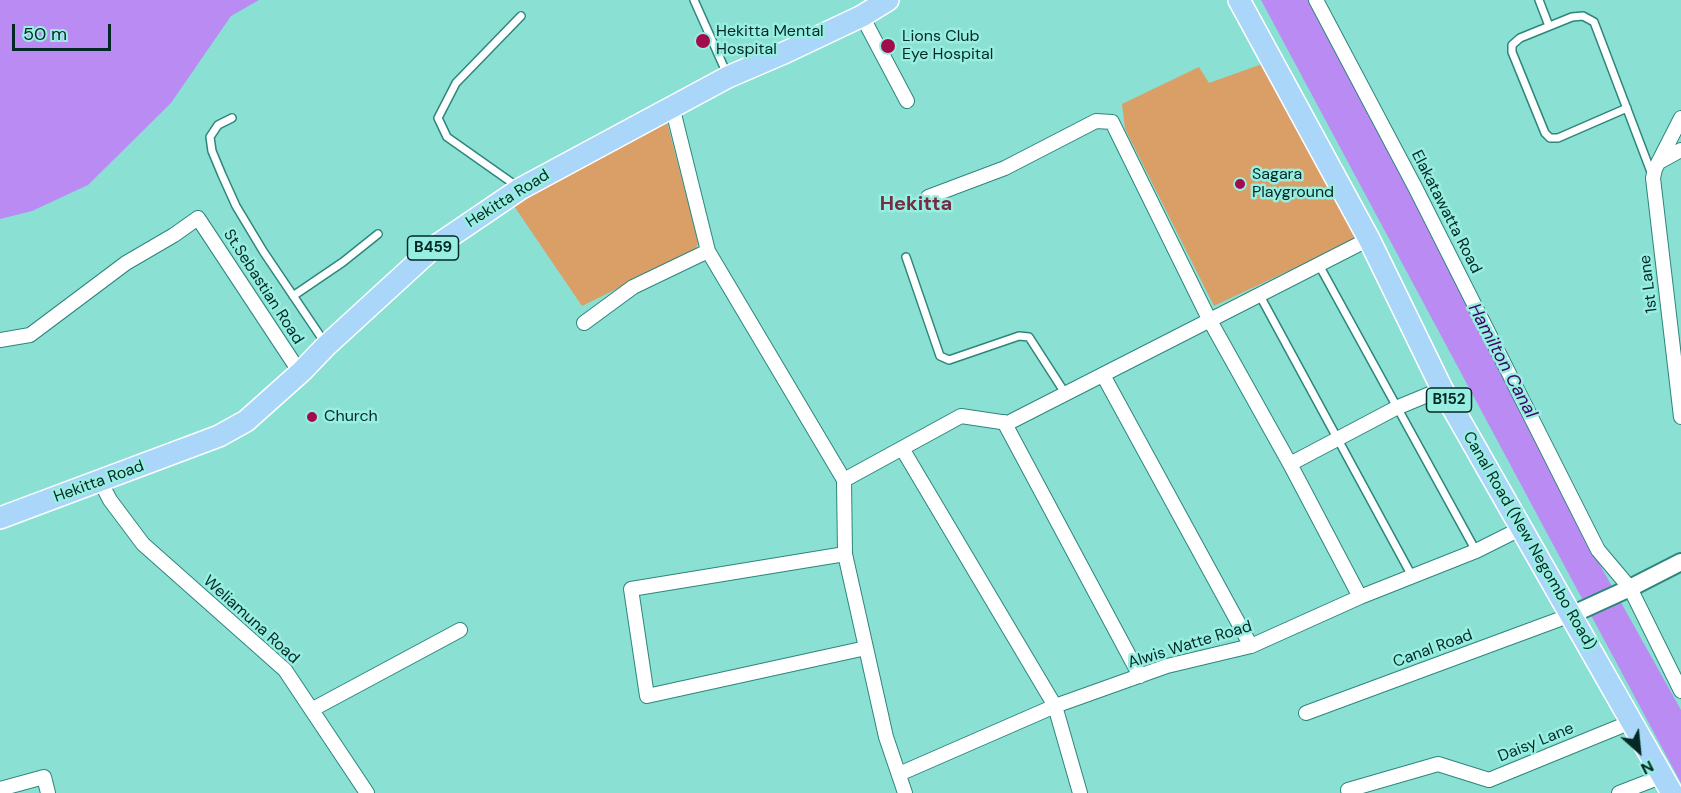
<!DOCTYPE html>
<html>
<head>
<meta charset="utf-8">
<style>
  body { margin:0 }
  #map { position:relative; width:1681px; height:793px; overflow:hidden; background:#8be0d4; font-family:"DM Sans",sans-serif }
  canvas { display:block }
  .north { position:absolute; left:1609px; top:721px; width:60px; height:60px; -webkit-text-stroke:4px #98eee1; paint-order:stroke; rotate:153deg; font-size:16px; font-weight:700; line-height:24px; text-align:center; color:#032925 }
  .north::after { content:''; display:block; margin:auto; width:21px; height:27px; background:#032925; clip-path:polygon(50% 0,100% 100%,50% 72%,0 100%) }
  .scale { position:absolute; left:12px; top:24px; width:99px; height:27px; box-sizing:border-box; border:3px solid #032925; border-top:0; padding-left:8px; font-size:18px; line-height:21px; white-space:nowrap; color:#032925; -webkit-text-stroke:4px #98eee1; paint-order:stroke }
</style>
</head>
<body>
<div id="map">
<canvas width="1681" height="793"></canvas>
<div class="north">N</div>
<div class="scale">50 m</div>
</div>
<script>
const context = document.querySelector('canvas').getContext('2d');
context.lineJoin = 'round';
function fill(path, color) { context.fillStyle = color; context.fill(path, 'evenodd'); }
const poly = rows => new Path2D(rows.map(r => 'M' + r).join(''));
function strokePath(path, color, width, dash) { context.strokeStyle = color; context.lineWidth = width; context.lineCap = dash ? 'butt' : 'round'; context.setLineDash(dash || []); context.stroke(path); }
function drawText(font, color, halo, rows, align = 'center') {
  context.font = font + ' "DM Sans",sans-serif'; context.lineWidth = 5; context.setLineDash([]); context.textBaseline = 'middle'; context.strokeStyle = halo; context.fillStyle = color; for (const [text, x, y, turn = 0] of rows) {
    context.save(); context.translate(x, y); context.rotate((+turn || 0) * Math.PI / 180); context.textAlign = isNaN(turn) ? turn : align; if (halo) context.strokeText(text, 0, 0); context.fillText(text, 0, 0); context.restore();
  }
}
fill(poly([
  [1262,64,1358,238,1214,306,1125,129,1122,104,1199,67,1209,83],
  [666,118,698,241,696,250,582,306,514,206]
]), '#da9f66');
fill(poly([
  [0,0,259,0,231,16,171,103,88,185,32,211,0,219],
  [1261,0,1308,0,1395,165,1595,556,1681,710,1681,783]
]), '#ba8bf3');
const service = poly([
  [694,0,727,74],
  [1539,0,1549,26],
  [1627,108,1558,138,1550,138,1545,133,1512,52,1512,45,1520,38,1572,17,1583,16,1594,22,1651,172],
  [232,118,218,125,210,137,212,151,222,175,236,206,263,251,325,343],
  [518,187,447,137,438,118,456,83,521,16],
  [906,257,940,356,949,360,1019,336,1029,337,1065,393],
  [1319,265,1476,551],
  [1259,294,1412,576],
  [293,296,343,262,378,234]
]);
const minor = poly([
  [1316,0,1416,189,1598,550,1630,588,1681,691],
  [862,16,907,101],
  [672,106,708,251,844,480],
  [1681,118,1655,169,1653,178,1681,417],
  [1659,162,1681,150],
  [928,197,1005,168,1096,121,1112,122,1209,319,1290,464,1360,597],
  [584,323,633,287,708,251],
  [0,340,30,335,126,263,174,235,198,218,293,362,302,371],
  [1103,375,1251,646],
  [1004,422,1140,676],
  [903,450,1055,706,1080,793],
  [1290,464,1396,408,1442,389],
  [100,481,110,500,143,544,285,670,367,793],
  [845,554,631,589,647,696,866,648],
  [313,709,460,630],
  [1306,713,1571,615],
  [899,774,1055,706,1167,666,1251,646,1360,597,1476,551,1522,528],
  [0,789,44,777,48,793],
  [1348,790,1438,764,1489,780,1631,722],
  [905,793,886,737,845,554,844,480,961,416,1008,423,1369,239],
  [1619,793,1663,776]
]);
const tertiary = poly([
  [1571,615,1630,588,1681,562]
]);
const primary = poly([
  [1239,0,1369,239,1442,389,1672,793],
  [0,518,219,436,246,421,302,371,326,346,433,248,520,189,728,77,786,52,862,16,888,0]
]);
strokePath(service, '#2d867c', 10);
strokePath(minor, '#2d867c', 16);
strokePath(tertiary, '#2d867c', 20);
strokePath(primary, '#fff', 24);
strokePath(service, '#fff', 7);
strokePath(minor, '#fff', 14);
strokePath(tertiary, '#fff', 16);
strokePath(primary, '#aad6f9', 21);
for (const [x, y, r, color] of [
  [703,41,8,"#a20c4d"],
  [888,46,8,"#a20c4d"],
  [1240,184,6,"#a20c4d"],
  [312,417,6,"#a20c4d"]
]) { const dot = new Path2D(); dot.arc(x, y, r, 0, 2 * Math.PI); context.fillStyle = color; context.fill(dot); strokePath(dot, '#98eee1', 2); }
for (const [x, y, w] of [
  [433,248,51],
  [1449,400,45]
]) { const box = new Path2D(); box.roundRect(x - w / 2, y - 12, w, 24, 4.5); context.fillStyle = '#98eee1'; context.fill(box); strokePath(box, '#032925', 1.5); }
drawText('bold 15px', '#032925', null, [
  ["B459",433,248],
  ["B152",1449,400]
]);
drawText('16px', '#032925', '#98eee1', [
  ["Hekitta Mental",716,32],
  ["Hospital",716,50],
  ["Lions Club",902,37],
  ["Eye Hospital",902,55],
  ["Sagara",1252,175],
  ["Playground",1252,193],
  ["Church",324,417]
], 'left');
drawText('16px', '#032925', '#98eee1', [
  ["Hekitta Road",508,199,-32],
  ["Elakatawatta Road",1446,212,63],
  ["1st Lane",1649,284,-97],
  ["St.Sebastian Road",263,287,57],
  ["Hekitta Road",99,482,-20],
  ["Canal Road (New Negombo Road)",1529,541,60],
  ["Weliamuna Road",251,620,42],
  ["Alwis Watte Road",1190,645,-17],
  ["Canal Road",1433,649,-20],
  ["Daisy Lane",1536,743,-22]
]);
drawText('italic 18px', '#3d0465', '#98eee1', [
  ["Hamilton Canal",1502,361,62]
]);
drawText('bold 20px', '#722d42', '#98eee1', [
  ["Hekitta",916,205]
]);
</script>
</body>
</html>
